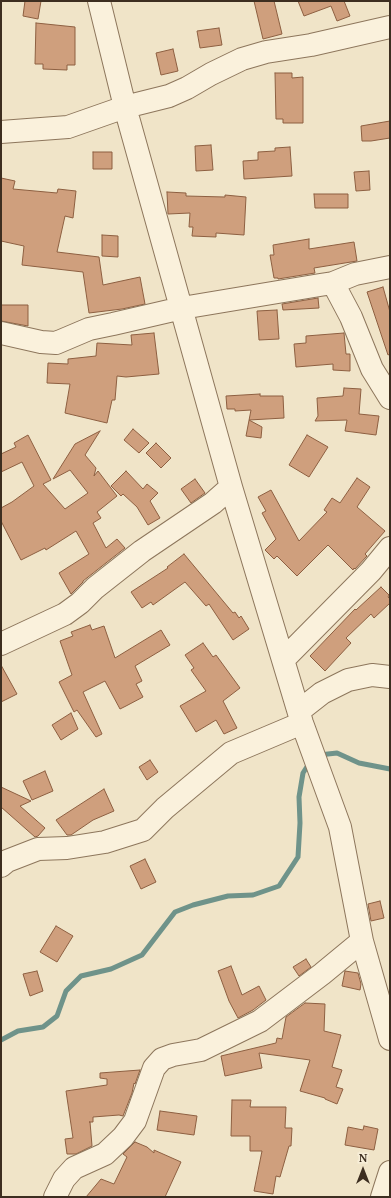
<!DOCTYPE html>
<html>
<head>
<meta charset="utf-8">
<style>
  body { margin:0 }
  #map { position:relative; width:391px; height:1198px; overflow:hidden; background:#f0e4c8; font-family:"Noto Serif",serif }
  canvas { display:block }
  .frame { position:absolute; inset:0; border:2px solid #3d2e20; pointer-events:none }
  .north { position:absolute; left:343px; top:1150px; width:40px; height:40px; -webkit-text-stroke:3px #f7eed8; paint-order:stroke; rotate:0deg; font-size:11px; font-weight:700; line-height:16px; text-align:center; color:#3d2e20 }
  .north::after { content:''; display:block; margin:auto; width:14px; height:18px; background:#3d2e20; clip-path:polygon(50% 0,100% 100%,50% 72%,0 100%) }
</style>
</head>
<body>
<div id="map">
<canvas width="391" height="1198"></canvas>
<div class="frame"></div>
<div class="north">N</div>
</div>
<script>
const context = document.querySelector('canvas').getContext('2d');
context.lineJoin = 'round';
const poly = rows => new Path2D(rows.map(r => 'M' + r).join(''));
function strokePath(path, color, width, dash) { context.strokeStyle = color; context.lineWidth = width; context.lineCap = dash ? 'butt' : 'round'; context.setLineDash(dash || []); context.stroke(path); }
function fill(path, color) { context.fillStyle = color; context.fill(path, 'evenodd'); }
strokePath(poly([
  [319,755,337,753,359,763,390,769],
  [1,1040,18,1031,43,1027,57,1016,66,991,81,976,111,969,142,955,175,912,193,905,228,896,253,895,279,886,298,857,300,823,299,797,303,773,310,762]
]), '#6f938a', 5);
const building = poly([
  [25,1,41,1,38,19,23,16,25,1],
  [254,1,274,1,282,34,263,39,254,1],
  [298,1,344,1,350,16,337,21,331,6,304,16,298,1],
  [36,23,75,27,75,65,67,65,67,70,43,69,43,64,35,64,36,23],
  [219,28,222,45,200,48,197,31,219,28],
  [173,49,178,71,161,75,156,53,173,49],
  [275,73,292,73,292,78,303,77,303,123,283,123,283,119,276,119,275,73],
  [390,121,390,138,371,141,362,141,361,126,390,121],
  [211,145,213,170,196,171,195,146,211,145],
  [290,147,292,176,244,179,243,161,258,160,258,152,275,151,275,148,290,147],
  [93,152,112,152,112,169,93,169,93,152],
  [369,171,370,190,356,191,354,172,369,171],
  [1,178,15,181,13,189,57,193,58,189,76,191,73,218,65,216,57,252,99,257,103,285,140,277,145,304,122,309,89,313,83,272,22,265,24,246,1,241,1,178],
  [167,192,186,193,186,196,225,197,225,195,246,197,244,235,216,233,216,237,192,236,193,227,189,227,190,213,168,214,167,192],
  [314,194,348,194,348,208,315,208,314,194],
  [102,235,118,236,118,257,102,256,102,235],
  [309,239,309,249,354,242,357,261,314,268,315,273,278,279,278,278,274,278,270,255,274,255,273,245,309,239],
  [383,287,390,312,390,354,388,355,367,292,383,287],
  [318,298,319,308,283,310,282,304,318,298],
  [1,305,28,305,28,326,1,321,1,305],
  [277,310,279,339,259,340,257,311,277,310],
  [154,333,159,374,126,377,117,376,115,400,112,400,107,423,65,413,70,384,47,383,48,363,68,364,68,359,96,356,97,343,132,345,131,335,154,333],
  [344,333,346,354,350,354,350,371,333,370,333,364,296,367,294,344,306,343,306,336,344,333],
  [344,388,361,389,359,414,379,416,376,435,345,431,347,420,315,421,318,416,317,398,343,396,344,388],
  [260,394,260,396,283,396,284,418,249,420,262,427,261,438,246,436,251,410,235,411,235,409,227,409,226,396,260,394],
  [133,429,149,443,139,453,124,440,133,429],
  [100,431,85,455,96,468,94,476,98,471,117,496,97,512,101,518,93,523,106,548,117,539,125,548,83,581,83,582,71,594,59,573,89,554,76,531,46,550,45,548,21,560,1,521,1,508,12,502,34,486,22,462,1,472,1,454,16,447,14,443,28,435,51,480,43,484,65,509,88,493,70,470,53,479,75,444,100,431],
  [307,435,328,447,309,477,289,465,307,435],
  [156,443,171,458,161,468,146,453,156,443],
  [126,471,143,489,147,484,158,493,150,501,160,518,148,525,137,507,123,494,121,496,111,486,126,471],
  [357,478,370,487,357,507,385,531,365,554,367,556,355,569,354,568,353,570,328,545,297,576,277,556,274,559,265,550,276,539,262,513,266,511,258,497,271,490,299,541,327,512,324,510,332,498,340,503,357,478],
  [195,479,205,493,191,503,181,489,195,479],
  [184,554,233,613,235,612,239,618,241,616,249,629,233,640,209,604,206,606,185,582,153,605,151,602,142,608,131,592,168,568,167,567,184,554],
  [381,587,389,595,388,597,390,599,390,603,374,618,371,614,346,638,351,643,325,671,310,656,355,609,356,610,381,587],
  [90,625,92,630,104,626,115,658,161,630,170,645,135,666,142,681,136,684,143,697,126,706,120,709,105,681,83,692,102,734,96,737,77,710,74,712,59,682,72,675,60,641,73,636,71,632,90,625],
  [203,643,213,657,216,655,240,688,223,701,237,728,224,734,216,720,196,732,180,706,206,691,191,670,194,668,185,655,203,643],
  [1,665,17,694,1,702,1,665],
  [71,713,78,729,61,740,52,725,71,713],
  [150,760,158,772,147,780,139,767,150,760],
  [45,771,53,791,32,800,23,781,45,771],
  [1,787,31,801,20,806,45,828,38,836,35,837,1,807,1,787],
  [104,789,114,811,93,820,71,835,67,835,56,820,104,789],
  [145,859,156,882,141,889,130,866,145,859],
  [380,901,384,918,371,921,368,904,380,901],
  [56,926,73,936,57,962,40,952,56,926],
  [306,959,311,967,299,976,293,967,306,959],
  [231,966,242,995,259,986,266,1000,253,1010,238,1018,229,1001,218,971,231,966],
  [37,971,43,991,30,996,23,974,37,971],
  [345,971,358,973,361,984,360,990,342,986,345,971],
  [305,1003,325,1004,324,1031,341,1035,332,1067,342,1070,336,1087,343,1089,337,1104,325,1099,325,1098,300,1091,310,1060,259,1053,262,1068,225,1076,221,1056,276,1043,277,1038,282,1039,286,1017,305,1003],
  [140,1070,135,1084,134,1083,132,1093,123,1116,119,1115,93,1117,93,1122,89,1122,90,1122,92,1146,76,1154,67,1154,65,1139,73,1138,66,1091,107,1085,107,1079,100,1078,100,1073,140,1070],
  [232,1100,251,1100,250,1107,286,1107,285,1128,292,1128,291,1146,289,1146,280,1177,276,1176,273,1194,254,1191,262,1151,250,1151,250,1136,231,1136,232,1100],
  [160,1111,197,1116,194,1135,157,1130,160,1111],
  [364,1126,378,1129,374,1150,345,1145,348,1127,363,1130,364,1126],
  [135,1142,147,1147,154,1153,154,1150,181,1162,165,1197,86,1197,101,1179,114,1184,127,1157,123,1154,135,1142]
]);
fill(building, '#cf9f7d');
strokePath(building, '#8d5f41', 1);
const minor = poly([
  [99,1,125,107,231,487,302,723,340,827,362,941,390,1039],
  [1,132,68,127,125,107,169,96,187,88,211,74,242,59,266,52,311,45,390,27],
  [333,283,351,317,372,369,390,398],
  [1,333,41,342,56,343,89,329,113,324,182,308,320,285,333,283,355,274,390,267],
  [1,644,65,614,80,603,95,588,142,551,213,503,231,487],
  [284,659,371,571,390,548],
  [299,711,322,693,348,680,372,675,390,677],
  [1,866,7,861,38,849,67,848,105,842,143,830,165,808,231,753,302,723],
  [55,1197,64,1179,74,1168,105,1154,123,1137,135,1121,154,1068,162,1059,173,1055,201,1050,260,1021,322,974,362,941],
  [382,1197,390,1172]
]);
strokePath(minor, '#8d765c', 24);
strokePath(minor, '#faf1dc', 22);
</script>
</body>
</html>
